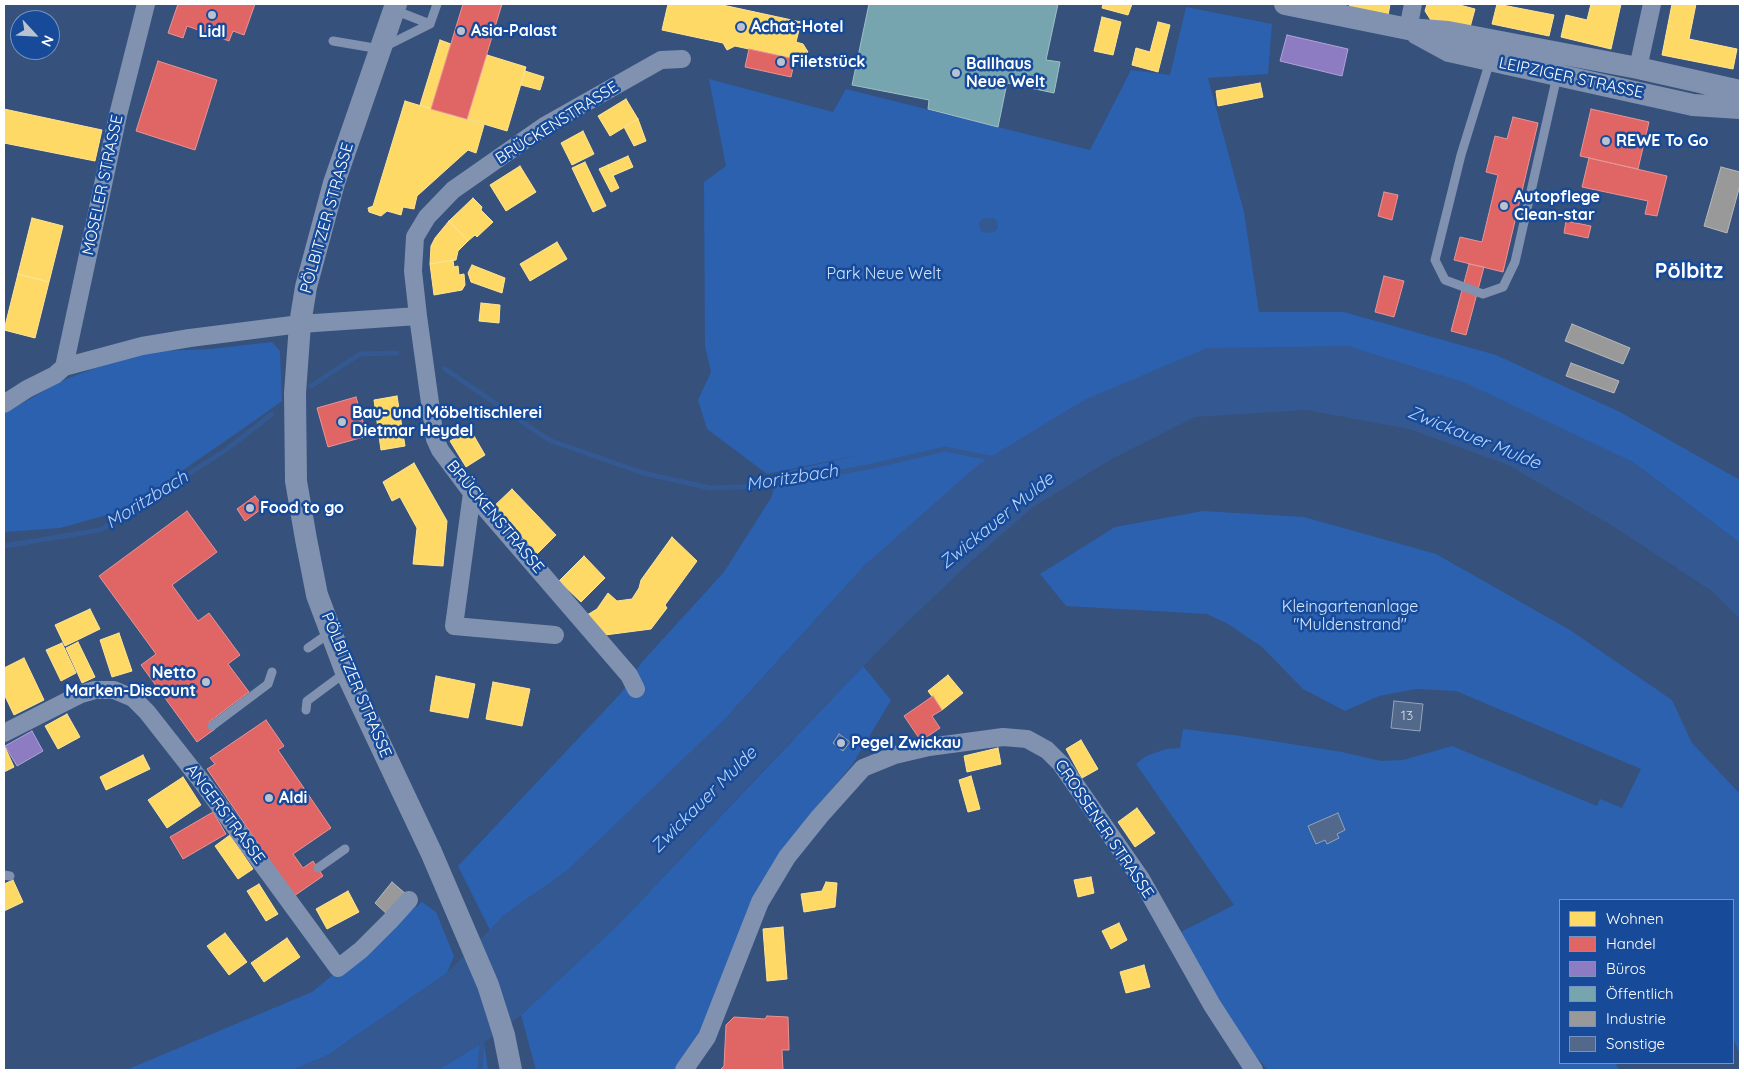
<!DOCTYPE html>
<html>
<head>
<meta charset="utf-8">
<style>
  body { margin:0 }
  #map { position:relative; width:1744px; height:1074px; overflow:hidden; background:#35517c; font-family:Quicksand,sans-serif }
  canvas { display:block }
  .frame { position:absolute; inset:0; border:5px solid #fff; pointer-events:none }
  .legend { position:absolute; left:1559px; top:899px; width:175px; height:165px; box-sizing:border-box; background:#174b9a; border:1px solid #7493c2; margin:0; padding:6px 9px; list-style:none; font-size:15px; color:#fff }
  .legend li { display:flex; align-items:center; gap:10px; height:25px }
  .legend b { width:25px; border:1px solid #7493c2 }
  .north { position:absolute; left:10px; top:10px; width:50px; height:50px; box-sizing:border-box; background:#174b9a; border:1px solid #7493c2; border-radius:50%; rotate:115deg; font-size:14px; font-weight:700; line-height:20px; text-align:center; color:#fff }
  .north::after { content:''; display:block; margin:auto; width:18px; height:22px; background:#b8c2d1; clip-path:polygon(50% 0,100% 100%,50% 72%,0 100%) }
</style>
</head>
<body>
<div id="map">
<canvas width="1744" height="1074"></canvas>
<div class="frame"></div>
<ul class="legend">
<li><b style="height:14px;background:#ffd966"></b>Wohnen</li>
<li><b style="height:14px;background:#e06666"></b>Handel</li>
<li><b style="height:14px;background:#8e7cc3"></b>Büros</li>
<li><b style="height:14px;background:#76a5af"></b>Öffentlich</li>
<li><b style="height:14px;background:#999"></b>Industrie</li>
<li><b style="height:14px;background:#52698b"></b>Sonstige</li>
</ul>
<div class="north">N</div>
</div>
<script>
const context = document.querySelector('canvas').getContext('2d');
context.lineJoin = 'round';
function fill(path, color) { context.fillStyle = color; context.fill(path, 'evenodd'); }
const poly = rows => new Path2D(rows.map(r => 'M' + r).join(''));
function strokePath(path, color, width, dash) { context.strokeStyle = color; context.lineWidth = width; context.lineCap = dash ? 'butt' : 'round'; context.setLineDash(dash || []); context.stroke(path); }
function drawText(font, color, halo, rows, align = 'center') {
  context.font = font + ' Quicksand,sans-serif'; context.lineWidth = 5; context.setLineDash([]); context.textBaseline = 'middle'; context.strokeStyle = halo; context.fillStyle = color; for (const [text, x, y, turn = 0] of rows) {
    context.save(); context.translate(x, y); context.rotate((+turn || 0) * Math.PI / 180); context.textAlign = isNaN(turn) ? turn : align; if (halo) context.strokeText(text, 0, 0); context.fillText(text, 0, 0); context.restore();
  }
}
fill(poly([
  [1186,7,1272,24,1268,74,1208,78,1244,212,1259,312,1344,312,1496,355,1620,412,1740,480,1740,543,1633,462,1348,346,867,563,724,720,568,870,503,916,490,930,458,866,622,692,642,662,724,572,771,498,779,473,859,455,767,474,707,429,698,400,711,372,705,346,704,182,726,166,709,79,833,112,846,89,1090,150,1131,70,1170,75],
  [272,342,280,351,282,401,247,426,125,510,60,528,4,532,4,414,59,382,113,361,160,351,211,349],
  [1203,511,1304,517,1436,554,1570,630,1672,700,1692,743,1740,794,1740,1055,1733,1038,1733,900,1560,900,1560,1063,1618,1063,1616,1064,1619,1070,1268,1070,1231,1028,1179,933,1234,905,1136,764,1146,756,1166,749,1180,748,1183,729,1241,736,1342,752,1381,761,1403,760,1452,746,1597,806,1600,799,1622,808,1641,769,1456,691,1416,689,1379,696,1345,711,1303,689,1262,647,1228,624,1207,614,1066,606,1040,574,1115,527],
  [863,666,891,700,852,765,815,809,704,1031,675,1070,536,1070,521,1015,618,925],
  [422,902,436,912,454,956,447,973,328,1055,293,1070,126,1070,312,992],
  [484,1042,488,1070,438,1070]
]), '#2c61b0');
fill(poly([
  [993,218,997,221,998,228,995,232,983,233,980,229,979,223,981,219],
  [1348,346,1466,383,1633,462,1740,543,1740,619,1713,592,1616,528,1508,465,1409,429,1306,410,1195,417,1110,460,1032,508,967,565,894,635,775,758,618,925,521,1015,488,1040,438,1070,293,1070,328,1055,447,973,503,916,568,870,729,715,867,563,979,464,1084,400,1207,348]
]), '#345891');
const homes = poly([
  [668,4,718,4,801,22,796,42,803,44,808,52,795,59,735,46,727,50,723,43,662,30,668,4],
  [1103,4,1132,4,1128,15,1102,8,1103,4],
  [1350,4,1390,4,1388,16,1349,8,1350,4],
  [1427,4,1456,4,1475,9,1469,31,1432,22,1425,11,1427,4],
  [1497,4,1554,15,1549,36,1492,24,1497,4],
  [1591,4,1621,4,1611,49,1561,37,1566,15,1587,20,1591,4],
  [1672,4,1696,4,1689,39,1737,49,1733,69,1662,55,1672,4],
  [1102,17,1121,22,1113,55,1094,51,1102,17],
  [1158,22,1170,25,1158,72,1132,65,1136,48,1150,52,1158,22],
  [440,40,451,44,431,109,420,105,440,40],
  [487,55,526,67,507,131,467,119,487,55],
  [525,71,544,77,540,90,521,85,525,71],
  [1260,83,1263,97,1218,106,1216,91,1260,83],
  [626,99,638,119,610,136,598,116,626,99],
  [405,101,484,125,476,153,468,150,417,196,414,209,403,207,401,215,387,211,381,216,369,212,368,208,373,206,405,101],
  [4,109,102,130,95,161,4,143,4,109],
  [638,119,646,141,634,146,624,127,638,119],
  [583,131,594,154,572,165,561,143,583,131],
  [628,156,633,167,612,176,608,165,628,156],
  [585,162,606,206,593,212,572,168,585,162],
  [608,165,619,188,611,192,599,169,608,165],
  [520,166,536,192,506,211,490,185,520,166],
  [473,198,482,207,481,210,493,222,477,237,475,235,468,241,449,221,473,198],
  [32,218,63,226,49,282,18,274,32,218],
  [449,221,468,241,458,251,456,260,430,264,431,246,435,238,449,221],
  [557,242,567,259,530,281,520,264,557,242],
  [453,260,454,267,458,266,459,275,464,274,465,285,462,290,434,295,430,264,453,260],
  [472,265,505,278,502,293,471,282,468,273,472,265],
  [18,274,49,282,35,338,4,330,18,274],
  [481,303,500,305,499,323,479,321,481,303],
  [397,396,405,446,381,450,374,400,397,396],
  [470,429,485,455,466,467,450,441,470,429],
  [414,463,447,521,443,566,413,564,417,528,400,497,392,501,383,482,414,463],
  [512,489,556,535,535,556,491,509,512,489],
  [672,537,697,561,665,605,667,608,651,629,605,635,587,615,597,609,608,593,617,601,632,599,639,588,641,580,672,537],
  [584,556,605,578,581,602,559,581,584,556],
  [90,609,100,629,65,646,55,625,90,609],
  [119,633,132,671,112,677,100,640,119,633],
  [78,642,95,677,82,683,66,648,78,642],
  [62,643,76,673,61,681,46,650,62,643],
  [24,658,44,700,14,715,4,694,4,668,24,658],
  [948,675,963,693,942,710,928,691,948,675],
  [436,676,475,684,468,718,430,711,436,676],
  [493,682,530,689,522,726,486,719,493,682],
  [67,714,80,737,58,749,45,726,67,714],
  [1081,740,1098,769,1082,778,1066,749,1081,740],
  [5,747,14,767,4,772,4,748,5,747],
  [998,748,1001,764,967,772,964,756,998,748],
  [143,755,150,769,106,790,100,777,143,755],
  [971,776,980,809,968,812,959,780,971,776],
  [183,777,201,805,167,828,148,800,183,777],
  [1137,808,1155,833,1135,847,1118,822,1137,808],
  [230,835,253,869,238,879,215,846,230,835],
  [1091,877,1094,893,1078,897,1074,880,1091,877],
  [13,880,23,902,4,911,4,884,13,880],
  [826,882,837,883,835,907,804,912,801,894,822,891,826,882],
  [259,884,278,914,266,921,247,891,259,884],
  [348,891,359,912,327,929,316,909,348,891],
  [1119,923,1127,940,1111,949,1102,931,1119,923],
  [783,927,787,979,767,981,763,929,783,927],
  [225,933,247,962,229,975,207,946,225,933],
  [287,938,300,957,264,982,251,963,287,938],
  [1144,965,1150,987,1126,993,1120,972,1144,965]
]);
fill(homes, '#ffd966');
strokePath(homes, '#ffe494', 1);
const shops = poly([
  [178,4,255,4,244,35,233,31,229,41,187,26,183,38,168,33,178,4],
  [463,4,502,4,467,119,431,109,463,4],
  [749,49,795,59,791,77,745,67,749,49],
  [158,61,217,80,195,150,136,131,158,61],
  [1591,109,1649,122,1638,169,1580,156,1591,109],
  [1513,117,1538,123,1503,272,1454,260,1460,237,1482,242,1498,175,1486,172,1495,136,1507,139,1513,117],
  [1589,158,1667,176,1657,216,1645,214,1648,201,1582,187,1589,158],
  [1384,192,1398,195,1392,220,1378,216,1384,192],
  [1566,221,1591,226,1588,238,1564,233,1566,221],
  [1469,264,1484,267,1466,335,1451,331,1469,264],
  [1384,276,1404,281,1394,317,1375,312,1384,276],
  [356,397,367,436,328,447,317,408,356,397],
  [255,496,264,507,245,521,237,509,255,496],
  [187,511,217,552,172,585,198,621,209,613,240,655,228,664,249,692,209,722,215,729,197,742,141,665,156,654,99,576,187,511],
  [933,696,942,710,932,716,940,728,921,741,904,716,933,696],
  [266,720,284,746,278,750,331,828,293,854,303,868,313,861,323,876,294,896,207,769,215,764,210,758,266,720],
  [213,812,226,834,183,859,170,837,213,812],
  [767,1016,788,1017,789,1050,782,1050,783,1070,720,1070,724,1066,726,1025,734,1017,765,1019,767,1016]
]);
fill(shops, '#e06666');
strokePath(shops, '#e99494', 1);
const offices = poly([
  [1287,35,1348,49,1342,76,1280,61,1287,35],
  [32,731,43,751,17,766,5,746,32,731]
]);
fill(offices, '#8e7cc3');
strokePath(offices, '#b0a3d5', 1);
const public = poly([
  [869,4,1058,4,1046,60,1060,62,1054,93,1007,83,998,127,928,109,929,100,852,85,869,4]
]);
fill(public, '#76a5af');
strokePath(public, '#9fc0c7', 1);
const industry = poly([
  [1721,167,1740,172,1740,185,1727,233,1704,226,1721,167],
  [1572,324,1630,348,1623,364,1565,341,1572,324],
  [1571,363,1619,381,1614,393,1566,376,1571,363],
  [392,882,406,894,388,915,375,903,392,882]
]);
fill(industry, '#999');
strokePath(industry, '#b8b8b8', 1);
strokePath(poly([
  [445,369,549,440,643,473,710,488,765,486,868,467,945,449,995,459],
  [311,386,360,354,397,353],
  [4,546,100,530,226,450,272,414],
  [480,1070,482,1038]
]), '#345891', 5);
const building = poly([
  [1394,701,1423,704,1420,731,1391,728,1394,701],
  [839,734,850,742,843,751,833,743,839,734],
  [1338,813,1345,830,1337,834,1339,838,1327,844,1325,840,1316,844,1308,826,1338,813]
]);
fill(building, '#52698b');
strokePath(building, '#94a4bb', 1);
strokePath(poly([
  [394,10,430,24],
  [333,41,380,49,430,24,437,4],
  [1490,61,1461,155,1435,260,1445,280,1483,294,1503,287,1515,262,1557,76],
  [308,648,331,632],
  [306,710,307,701,346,672],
  [212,726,268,684,272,672],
  [318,868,345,849],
  [4,875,10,876]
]), '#8092af', 9);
strokePath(poly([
  [1408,29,1413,4],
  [1638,68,1652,4],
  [418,316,435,439,440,450,472,493,629,675,636,689],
  [64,367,118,115,146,4],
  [4,404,27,389,55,375,64,367,142,346,190,338,300,324,418,316,413,271,415,237,427,217,453,190,546,125,661,60,682,59],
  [472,493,454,626,555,635],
  [4,733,81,694,95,690,114,690,133,698,147,712,202,782,338,968,361,950,390,921,409,900],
  [684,1070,707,1037,760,902,787,857,820,816,863,768,895,755,929,747,1003,737,1027,739,1047,750,1061,764,1141,879,1212,1005,1254,1070]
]), '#8092af', 18);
strokePath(poly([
  [396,4,334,183,306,287,300,324,295,393,296,481,306,539,317,595,346,672,431,852,488,985,504,1035,511,1070],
  [1285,4,1408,29,1448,32,1638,68,1740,91],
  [1416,33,1449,51,1693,105,1740,108]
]), '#8092af', 22);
strokePath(poly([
  [1271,4,1407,32,1639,85,1697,99,1721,108,1740,117],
  [1675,86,1699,92,1714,98]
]), '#7f91ad', 1);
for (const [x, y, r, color] of [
  [212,15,5,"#b8c2d1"],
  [741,27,5,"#b8c2d1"],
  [461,31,5,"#b8c2d1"],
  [781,62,5,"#b8c2d1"],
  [956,73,5,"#b8c2d1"],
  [1606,141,5,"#b8c2d1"],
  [1504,206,5,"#b8c2d1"],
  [342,422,5,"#b8c2d1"],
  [250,508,5,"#b8c2d1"],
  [206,682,5,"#b8c2d1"],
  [841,743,5,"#b8c2d1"],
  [269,798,5,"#b8c2d1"]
]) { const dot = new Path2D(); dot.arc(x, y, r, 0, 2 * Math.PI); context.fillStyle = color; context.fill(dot); strokePath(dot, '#174b9a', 2); }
drawText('14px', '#d4dae2', null, [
  ["13",1407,716]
]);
drawText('bold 16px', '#fff', '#174b9a', [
  ["Achat-Hotel",751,27],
  ["Asia-Palast",471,31],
  ["Lidl",212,32,"center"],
  ["Filetstück",791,62],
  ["Ballhaus",966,64],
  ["Neue Welt",966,82],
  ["REWE To Go",1616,141],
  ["Autopflege",1514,197],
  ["Clean-star",1514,215],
  ["Bau- und Möbeltischlerei",352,413],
  ["Dietmar Heydel",352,431],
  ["Food to go",260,508],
  ["Netto",196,673,"right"],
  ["Marken-Discount",196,691,"right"],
  ["Pegel Zwickau",851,743],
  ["Aldi",279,798]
], 'left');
drawText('16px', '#fff', '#174b9a', [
  ["LEIPZIGER STRASSE",1571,78,12],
  ["BRÜCKENSTRASSE",557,123,-32],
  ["MOSELER STRASSE",103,185,-78],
  ["PÖLBITZER STRASSE",327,218,-74],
  ["BRÜCKENSTRASSE",495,517,50],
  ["PÖLBITZER STRASSE",356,685,67],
  ["ANGERSTRASSE",225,814,53],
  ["CROSSENER STRASSE",1104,829,56]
]);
drawText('16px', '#d4e5fc', '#174b9a', [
  ["Park Neue Welt",884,274],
  ["Kleingartenanlage",1350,607],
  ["\"Muldenstrand\"",1350,625]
]);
drawText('italic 18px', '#b9d3f8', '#174b9a', [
  ["Zwickauer Mulde",1474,438,22],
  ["Moritzbach",792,478,-9],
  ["Moritzbach",147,500,-32],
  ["Zwickauer Mulde",997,521,-39],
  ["Zwickauer Mulde",704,800,-45]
]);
drawText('bold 21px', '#fff', '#174b9a', [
  ["Pölbitz",1689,272]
]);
</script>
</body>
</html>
